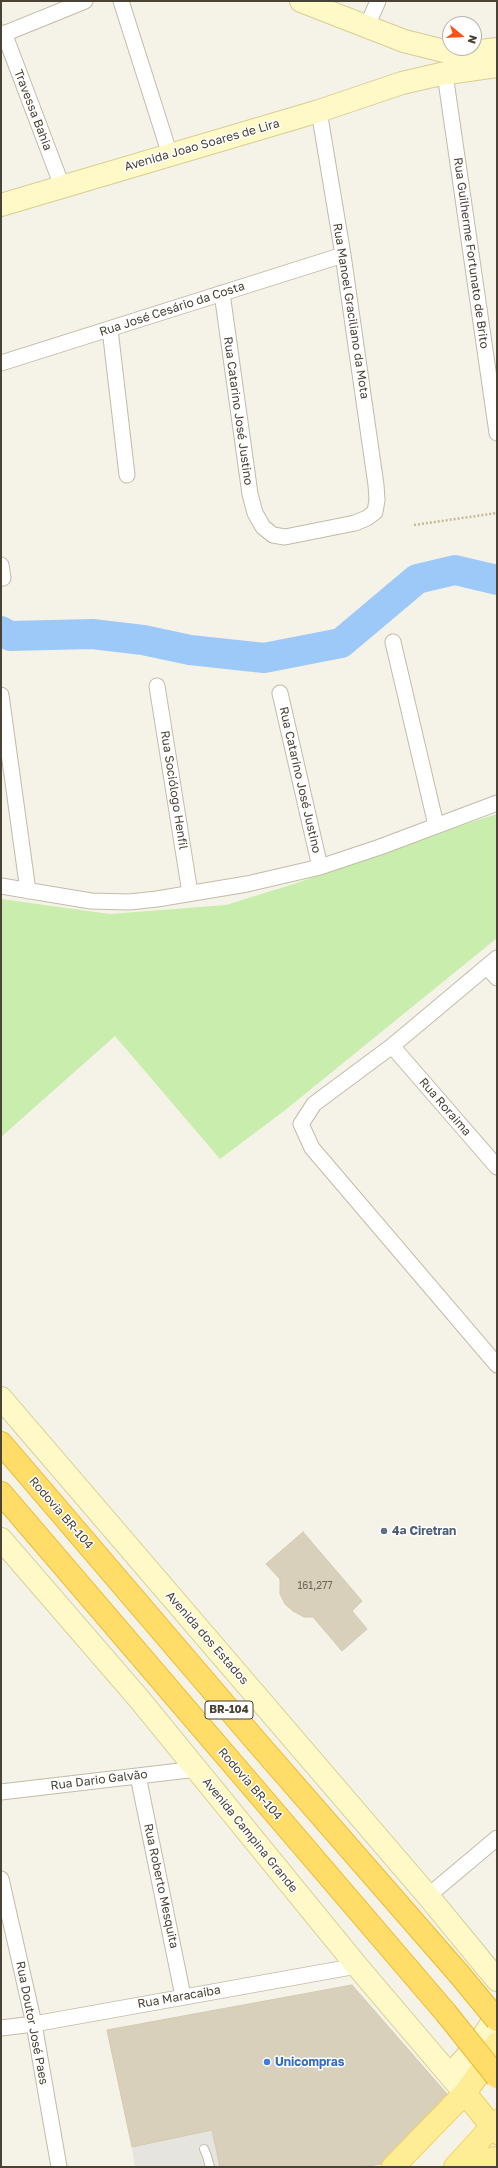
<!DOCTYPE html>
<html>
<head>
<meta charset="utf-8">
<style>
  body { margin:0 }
  #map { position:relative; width:498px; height:2168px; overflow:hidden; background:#f5f2e7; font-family:"Golos Text",sans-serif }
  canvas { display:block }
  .frame { position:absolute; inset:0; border:2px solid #494335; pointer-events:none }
  .north { position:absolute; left:442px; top:16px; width:40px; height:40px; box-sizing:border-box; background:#fff; border:1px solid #b6b4ae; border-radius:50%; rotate:108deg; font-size:11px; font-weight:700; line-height:16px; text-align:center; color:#494335 }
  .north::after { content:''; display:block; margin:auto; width:14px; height:18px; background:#ff5114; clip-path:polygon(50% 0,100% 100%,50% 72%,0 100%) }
</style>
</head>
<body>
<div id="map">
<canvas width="498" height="2168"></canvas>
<div class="frame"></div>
<div class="north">N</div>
</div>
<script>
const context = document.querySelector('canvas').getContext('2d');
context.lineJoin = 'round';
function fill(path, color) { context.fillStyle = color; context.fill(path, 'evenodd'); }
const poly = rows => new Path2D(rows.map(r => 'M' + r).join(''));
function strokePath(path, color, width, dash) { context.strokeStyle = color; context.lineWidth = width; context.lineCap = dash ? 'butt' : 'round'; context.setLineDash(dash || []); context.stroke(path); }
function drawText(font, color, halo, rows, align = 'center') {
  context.font = font + ' "Golos Text",sans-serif'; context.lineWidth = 3; context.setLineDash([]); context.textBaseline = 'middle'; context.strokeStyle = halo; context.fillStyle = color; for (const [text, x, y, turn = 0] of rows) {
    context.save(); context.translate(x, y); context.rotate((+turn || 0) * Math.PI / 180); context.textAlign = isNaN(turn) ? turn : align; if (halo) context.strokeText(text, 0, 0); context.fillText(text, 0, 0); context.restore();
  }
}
fill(poly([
  [497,814,497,938,284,1111,220,1159,115,1036,1,1137,1,899,110,914,226,905,297,883,428,836]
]), '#c8edac');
fill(poly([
  [212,2130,220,2167,135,2167,132,2147]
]), '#e6e4df');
strokePath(poly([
  [1,631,10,636,92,634,143,640,190,650,264,658,341,643,417,579,455,570,497,580]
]), '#9dc9f8', 30);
const building = poly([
  [303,1532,362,1601,352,1611,367,1629,342,1651,313,1617,304,1617,293,1611,285,1604,280,1594,280,1579,266,1564,303,1532],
  [352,1985,447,2094,382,2164,362,2167,220,2167,212,2130,132,2147,107,2030,352,1985]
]);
fill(building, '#d8d0bb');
strokePath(building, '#d3c9ae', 1);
const lane = poly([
  [204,2149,207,2156,210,2167]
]);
const street = poly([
  [121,1,170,155],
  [367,26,378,1],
  [4,33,62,186],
  [1,35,85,1],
  [445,74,497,433],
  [222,293,250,494,255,513,263,527,273,535,285,537,355,523,367,518,375,512,377,500,376,485,343,255,319,111],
  [110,329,127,475],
  [1,363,343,255],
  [1,565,3,578],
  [393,642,436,825],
  [157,686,190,893],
  [280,693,320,867],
  [1,695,28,891],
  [1,886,91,901,129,902,157,899,247,884,320,867,380,847,497,803],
  [497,958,392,1046,314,1104,301,1124,312,1148,497,1365],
  [487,967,497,978],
  [392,1046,497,1167],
  [138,1776,183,1996],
  [1,1792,197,1769],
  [1,1879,34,2024,59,2167],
  [428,1896,497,1838],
  [1,2028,34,2024,357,1966]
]);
const secondary = poly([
  [301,1,404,41,456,54,497,49],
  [1,205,319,111,402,83,441,74,497,66],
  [1,1398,428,1896,497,1980],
  [1,1539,140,1700,357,1966,465,2093],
  [450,2075,478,2044,497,2015]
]);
const primary = poly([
  [465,2093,497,2133],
  [460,2162,497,2158],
  [393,2167,465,2093,482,2069,497,2043],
  [455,2167,497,2121]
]);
const highway = poly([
  [1,1443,255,1740,459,1974],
  [1,1493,446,2013]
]);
strokePath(lane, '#c2bca8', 10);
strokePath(street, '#c2bca8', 17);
strokePath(secondary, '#d9ce92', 24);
strokePath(primary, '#f0d35a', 24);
strokePath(highway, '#edba29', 24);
strokePath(poly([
  [414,525,497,513]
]), '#c5ba98', 2.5, [2, 2]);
strokePath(lane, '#fff', 8);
strokePath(street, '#fff', 15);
strokePath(secondary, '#fff8c7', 22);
strokePath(primary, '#ffed96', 22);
strokePath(highway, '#ffdd68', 22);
const highwayBridge = poly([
  [459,1974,497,2020],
  [446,2013,497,2077]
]);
strokePath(highwayBridge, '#edba29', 24, []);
strokePath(highwayBridge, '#ffdd68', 22);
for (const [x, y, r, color] of [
  [384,1531,4,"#5c6f8a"],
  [267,2062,4,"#3f7fe0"]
]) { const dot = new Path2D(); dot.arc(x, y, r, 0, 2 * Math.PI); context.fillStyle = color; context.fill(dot); strokePath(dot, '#fff', 1.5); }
drawText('10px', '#6d6656', null, [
  ["161,277",315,1586]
]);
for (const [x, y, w] of [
  [229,1710,48]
]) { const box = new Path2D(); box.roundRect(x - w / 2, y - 9, w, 18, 3); context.fillStyle = '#fff'; context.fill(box); strokePath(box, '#494335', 1); }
drawText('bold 11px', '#494335', null, [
  ["BR-104",229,1710]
]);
drawText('12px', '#494335', '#fff', [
  ["Travessa Bahia",33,110,69],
  ["Avenida Joao Soares de Lira",202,145,-16],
  ["Rua Guilherme Fortunato de Brito",471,253,82],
  ["Rua José Cesário da Costa",172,309,-18],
  ["Rua Manoel Graciliano da Mota",351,311,81],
  ["Rua Catarino José Justino",238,411,82],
  ["Rua Catarino José Justino",300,780,77],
  ["Rua Sociólogo Henfil",174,790,81],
  ["Rua Roraima",445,1107,49],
  ["Rodovia BR-104",61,1513,49],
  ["Avenida dos Estados",207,1638,49],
  ["Rua Dario Galvão",99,1780,-7],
  ["Rodovia BR-104",250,1784,49],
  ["Avenida Campina Grande",250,1835,51],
  ["Rua Roberto Mesquita",161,1886,78],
  ["Rua Maracaiba",179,1997,-10],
  ["Rua Doutor José Paes",32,2023,79]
]);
drawText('bold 12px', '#4e5e75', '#fff', [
  ["4ª Ciretran",392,1531]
], 'left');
drawText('bold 12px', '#366cbe', '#fff', [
  ["Unicompras",275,2062]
], 'left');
</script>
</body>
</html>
